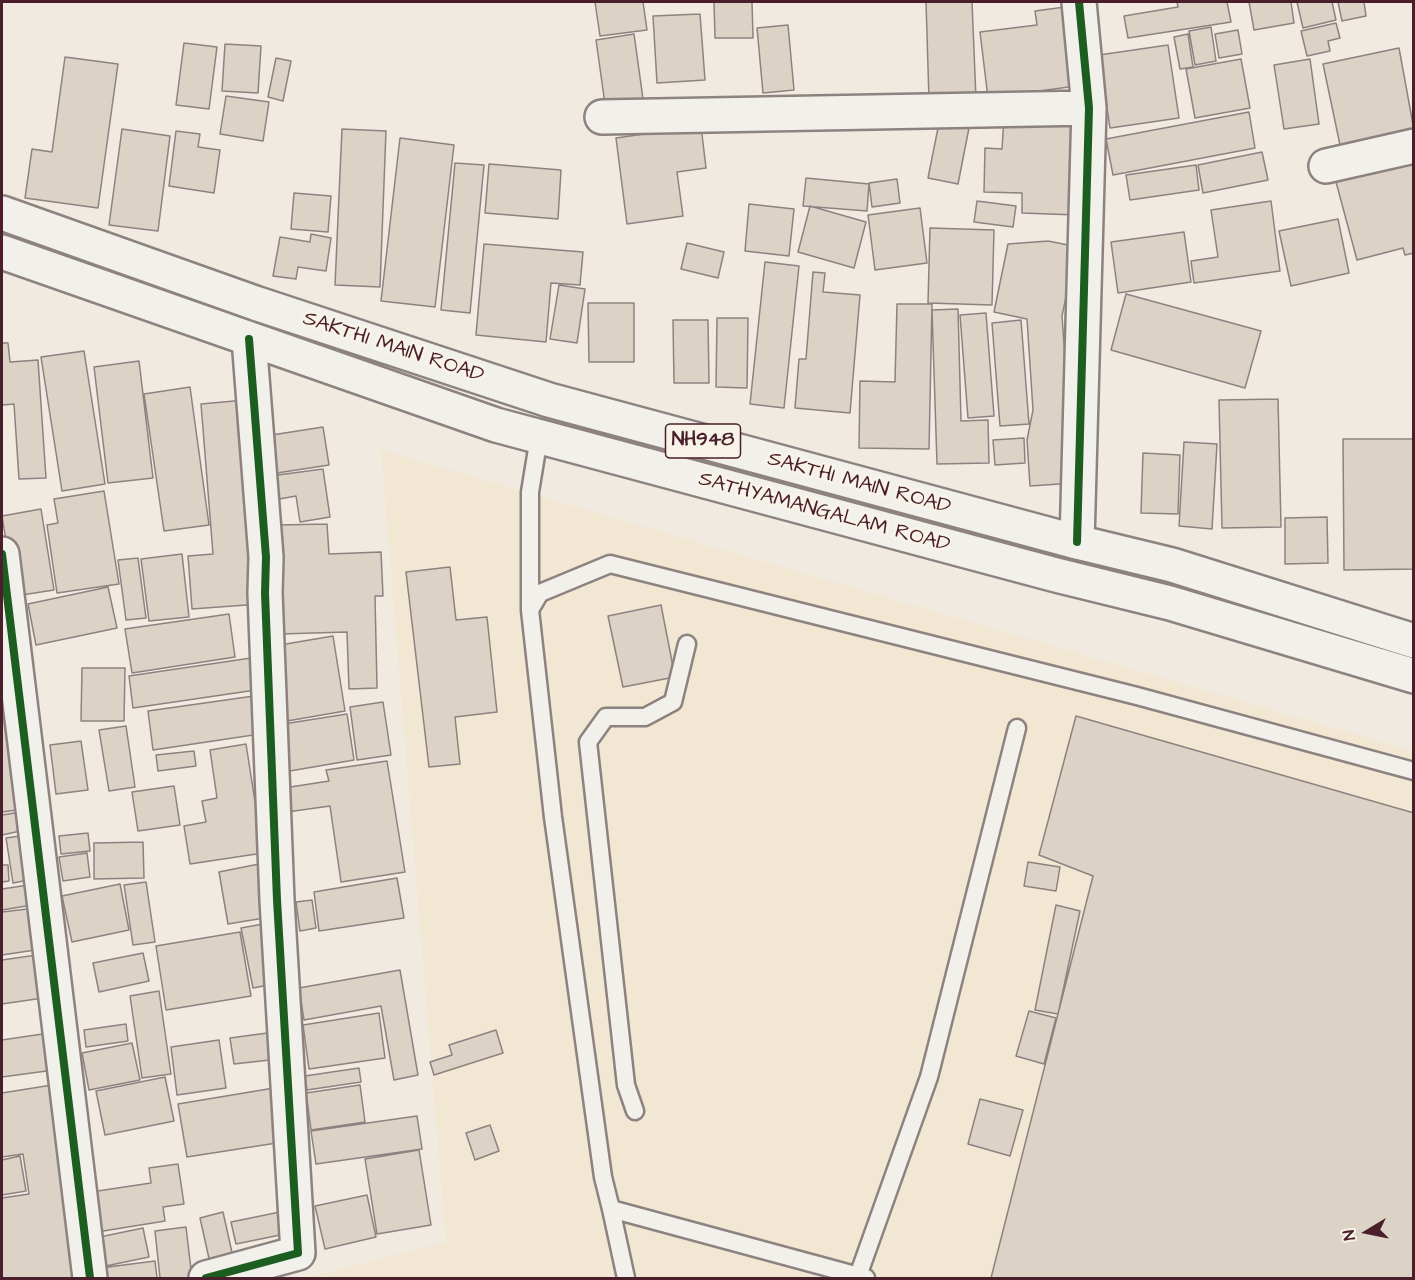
<!DOCTYPE html>
<html>
<head>
<meta charset="utf-8">
<style>
  body { margin:0 }
  #map { position:relative; width:1415px; height:1280px; overflow:hidden; background:#f0eae0; font-family:"Architects Daughter",sans-serif }
  canvas { display:block }
  .frame { position:absolute; inset:0; border:3px solid #4a1f2b; pointer-events:none }
  .north { position:absolute; left:1337px; top:1202px; width:60px; height:60px; -webkit-text-stroke:4px #f7f3e8; paint-order:stroke; rotate:260deg; font-size:16px; font-weight:700; line-height:24px; text-align:center; color:#4a1f2b }
  .north::after { content:''; display:block; margin:auto; width:21px; height:27px; background:#4a1f2b; clip-path:polygon(50% 0,100% 100%,50% 72%,0 100%) }
</style>
</head>
<body>
<div id="map">
<canvas width="1415" height="1280"></canvas>
<div class="frame"></div>
<div class="north">N</div>
</div>
<script>
const context = document.querySelector('canvas').getContext('2d');
context.lineJoin = 'round';
function fill(path, color) { context.fillStyle = color; context.fill(path, 'evenodd'); }
const poly = rows => new Path2D(rows.map(r => 'M' + r).join(''));
function strokePath(path, color, width, dash) { context.strokeStyle = color; context.lineWidth = width; context.lineCap = dash ? 'butt' : 'round'; context.setLineDash(dash || []); context.stroke(path); }
function drawText(font, color, halo, rows, align = 'center') {
  context.font = font + ' "Architects Daughter",sans-serif'; context.lineWidth = 6; context.setLineDash([]); context.textBaseline = 'middle'; context.strokeStyle = halo; context.fillStyle = color; for (const [text, x, y, turn = 0] of rows) {
    context.save(); context.translate(x, y); context.rotate((+turn || 0) * Math.PI / 180); context.textAlign = isNaN(turn) ? turn : align; if (halo) context.strokeText(text, 0, 0); context.fillText(text, 0, 0); context.restore();
  }
}
fill(poly([
  [381,450,1413,751,1413,1278,305,1278,446,1242]
]), '#f2e7d3');
const building = poly([
  [595,2,643,2,647,30,600,36,595,2],
  [714,2,752,2,753,38,715,38,714,2],
  [926,2,972,2,976,99,929,100,926,2],
  [1177,2,1227,2,1231,22,1128,38,1124,16,1178,7,1177,2],
  [1249,2,1291,2,1294,23,1254,30,1249,2],
  [1297,2,1332,2,1336,20,1303,28,1297,2],
  [1338,2,1364,2,1366,16,1342,21,1338,2],
  [1065,7,1076,86,988,98,980,32,1037,25,1035,11,1065,7],
  [700,14,705,80,657,83,653,16,700,14],
  [1336,23,1340,38,1328,41,1330,51,1307,56,1301,31,1336,23],
  [788,25,794,90,763,93,757,28,788,25],
  [1211,27,1216,61,1195,65,1189,31,1211,27],
  [1238,30,1242,54,1219,58,1215,34,1238,30],
  [634,34,643,99,605,104,596,40,634,34],
  [1188,34,1193,67,1180,69,1174,37,1188,34],
  [184,43,217,47,209,109,176,105,184,43],
  [225,44,261,46,258,93,222,91,225,44],
  [1168,45,1179,118,1110,128,1099,55,1168,45],
  [1399,48,1414,130,1340,145,1323,64,1399,48],
  [65,57,118,64,98,208,25,198,32,149,52,152,65,57],
  [276,58,291,61,283,101,268,97,276,58],
  [1241,59,1250,108,1195,118,1186,69,1241,59],
  [1310,59,1319,124,1284,129,1274,65,1310,59],
  [226,96,269,102,263,141,220,134,226,96],
  [1249,112,1255,148,1113,175,1106,139,1249,112],
  [1004,117,1078,119,1076,215,1022,213,1022,193,984,192,985,148,1002,149,1004,117],
  [939,123,969,128,958,184,928,178,939,123],
  [701,126,706,168,677,172,683,216,627,224,616,138,701,126],
  [122,129,170,136,158,231,109,225,122,129],
  [342,129,386,131,380,287,335,285,342,129],
  [176,131,200,134,198,147,220,150,214,193,169,186,176,131],
  [400,138,454,145,435,307,381,301,400,138],
  [1262,152,1268,180,1203,193,1198,165,1262,152],
  [1414,161,1414,253,1405,255,1403,248,1357,260,1336,182,1414,161],
  [455,163,484,165,470,313,441,310,455,163],
  [489,164,561,170,558,219,485,213,489,164],
  [1196,165,1199,190,1130,200,1126,175,1196,165],
  [806,178,869,184,867,211,803,206,806,178],
  [897,179,900,203,872,207,869,183,897,179],
  [294,193,331,196,328,232,291,229,294,193],
  [977,201,1016,206,1013,227,974,222,977,201],
  [1271,201,1280,271,1194,283,1191,261,1218,257,1211,210,1271,201],
  [749,204,794,209,789,256,745,251,749,204],
  [810,206,866,222,854,268,798,252,810,206],
  [920,208,927,263,875,270,868,215,920,208],
  [1338,219,1349,273,1291,286,1279,231,1338,219],
  [930,228,994,230,992,305,928,303,930,228],
  [1184,232,1191,282,1118,293,1111,242,1184,232],
  [311,234,331,238,326,271,298,267,296,279,273,276,280,237,310,242,311,234],
  [1048,241,1073,246,1074,259,1062,316,1074,483,1030,486,1027,440,1033,410,1027,319,994,312,1008,244,1048,241],
  [687,243,724,252,718,278,681,269,687,243],
  [484,244,583,252,580,285,551,283,546,342,476,335,484,244],
  [765,262,799,266,784,408,750,404,765,262],
  [813,272,825,273,823,292,860,295,850,413,795,408,799,359,806,359,813,272],
  [559,285,585,289,577,343,550,339,559,285],
  [1126,294,1261,331,1245,388,1111,350,1126,294],
  [588,303,634,303,634,362,589,362,588,303],
  [897,304,932,304,929,449,859,448,860,381,895,382,897,304],
  [958,309,961,421,988,420,989,463,937,464,932,310,958,309],
  [986,313,994,416,968,418,960,315,986,313],
  [717,318,748,318,747,388,716,387,717,318],
  [673,320,708,320,709,383,674,383,673,320],
  [1021,320,1029,424,1000,426,992,323,1021,320],
  [2,343,8,343,10,362,38,360,46,478,19,479,14,404,2,405,2,343],
  [84,351,105,484,62,491,41,357,84,351],
  [139,361,153,478,108,483,94,367,139,361],
  [190,387,209,525,164,531,144,394,190,387],
  [1278,399,1281,527,1222,528,1219,400,1278,399],
  [245,400,260,604,192,609,188,556,213,554,201,404,245,400],
  [323,427,329,465,277,473,272,435,323,427],
  [1024,438,1025,463,995,465,993,440,1024,438],
  [1343,439,1414,439,1414,569,1344,570,1343,439],
  [1184,442,1217,444,1212,529,1179,526,1184,442],
  [1143,453,1180,455,1178,514,1141,513,1143,453],
  [323,469,330,517,300,522,296,496,274,500,270,476,323,469],
  [104,491,119,584,57,593,47,525,58,523,54,499,104,491],
  [41,509,54,590,15,596,2,516,41,509],
  [1327,517,1328,563,1285,564,1285,518,1327,517],
  [327,524,329,554,381,552,383,596,375,596,377,688,349,689,347,632,280,634,278,525,327,524],
  [182,554,189,617,149,621,141,559,182,554],
  [138,558,146,618,126,620,118,560,138,558],
  [450,567,456,620,487,617,497,712,455,717,460,764,429,767,406,572,450,567],
  [108,587,117,628,36,645,28,604,108,587],
  [661,605,675,677,623,687,608,616,661,605],
  [229,614,235,657,132,673,125,629,229,614],
  [2,623,24,809,2,812,2,623],
  [333,636,345,711,287,721,274,646,333,636],
  [251,658,256,690,133,708,129,676,251,658],
  [82,668,125,668,124,721,81,721,82,668],
  [254,696,260,734,153,750,148,711,254,696],
  [383,702,391,755,357,760,350,707,383,702],
  [347,714,354,760,284,772,277,725,347,714],
  [1076,716,1414,813,1414,1278,991,1278,1093,876,1039,855,1076,716],
  [126,726,135,787,109,791,99,730,126,726],
  [81,741,88,790,56,794,50,745,81,741],
  [246,744,263,853,190,864,184,826,206,822,202,801,217,798,210,750,246,744],
  [194,751,196,766,158,771,156,755,194,751],
  [387,761,405,872,341,882,330,806,287,812,284,788,329,781,326,770,387,761],
  [174,786,180,825,138,831,132,792,174,786],
  [21,812,25,830,2,835,2,815,21,812],
  [88,833,90,851,61,854,59,836,88,833],
  [27,835,34,879,13,883,6,838,27,835],
  [143,842,144,878,94,879,94,843,143,842],
  [87,853,90,877,63,881,59,857,87,853],
  [1028,862,1060,867,1056,891,1024,886,1028,862],
  [259,864,270,917,228,924,219,872,259,864],
  [2,865,8,865,9,881,2,882,2,865],
  [397,878,404,918,319,931,314,892,397,878],
  [146,882,155,942,133,945,124,885,146,882],
  [35,884,38,904,2,910,2,889,35,884],
  [120,884,129,930,72,942,62,896,120,884],
  [312,900,316,928,300,931,296,902,312,900],
  [1056,905,1080,911,1058,1014,1035,1010,1056,905],
  [36,908,42,949,2,955,2,912,36,908],
  [263,924,274,984,253,988,241,928,263,924],
  [240,932,251,996,166,1010,156,946,240,932],
  [143,953,149,981,99,992,93,963,143,953],
  [37,955,43,998,2,1004,2,960,37,955],
  [400,970,418,1075,394,1080,381,1006,304,1020,299,988,400,970],
  [159,991,171,1074,142,1078,130,996,159,991],
  [1029,1011,1056,1018,1044,1064,1016,1056,1029,1011],
  [379,1013,385,1058,309,1069,303,1025,379,1013],
  [126,1024,128,1041,86,1047,84,1030,126,1024],
  [496,1030,503,1053,434,1075,430,1062,452,1055,449,1045,496,1030],
  [275,1032,279,1059,234,1064,230,1038,275,1032],
  [49,1033,54,1070,2,1077,2,1040,49,1033],
  [219,1040,226,1088,177,1095,171,1047,219,1040],
  [132,1043,140,1080,89,1090,82,1053,132,1043],
  [359,1068,361,1082,307,1090,305,1076,359,1068],
  [165,1077,174,1121,105,1135,96,1091,165,1077],
  [52,1085,83,1278,2,1278,2,1198,29,1194,23,1154,2,1157,2,1093,52,1085],
  [360,1085,365,1122,311,1130,306,1093,360,1085],
  [274,1088,283,1142,187,1157,178,1104,274,1088],
  [980,1099,1023,1110,1010,1156,968,1144,980,1099],
  [417,1116,422,1149,316,1164,311,1131,417,1116],
  [490,1125,499,1151,475,1160,466,1133,490,1125],
  [419,1150,431,1225,377,1234,365,1159,419,1150],
  [20,1156,26,1191,2,1195,2,1160,20,1156],
  [178,1164,184,1204,163,1207,165,1221,97,1232,91,1192,151,1183,149,1168,178,1164],
  [367,1195,376,1237,325,1249,315,1206,367,1195],
  [223,1212,235,1266,212,1272,200,1218,223,1212],
  [280,1212,285,1234,236,1244,231,1222,280,1212],
  [186,1227,192,1278,160,1278,155,1231,186,1227],
  [143,1228,149,1257,101,1267,95,1238,143,1228],
  [155,1261,157,1278,102,1278,100,1268,155,1261]
]);
fill(building, '#dcd2c6');
strokePath(building, '#8d8280', 1.5);
const service = poly([
  [530,609,530,492,539,437],
  [635,1111,626,1085,588,742,606,717,645,717,673,702,687,644],
  [611,1209,626,1278],
  [858,1276,929,1077,1017,728],
  [866,1278,611,1209,603,1177,553,817,530,610,540,593,610,564,1137,696,1414,771]
]);
const minor = poly([
  [602,117,1089,108],
  [1326,166,1414,146],
  [1077,542,1089,108,1079,2],
  [2,554,90,1278],
  [206,1278,298,1253,277,900,265,593,266,557,249,339]
]);
const trunk = poly([
  [2,213,255,303,549,400,1077,542,1172,565,1414,641],
  [2,252,496,425,1056,575,1170,603,1414,676]
]);
strokePath(service, '#8d8280', 21);
strokePath(minor, '#8d8280', 38);
strokePath(trunk, '#8d8280', 38);
strokePath(service, '#f2f0eb', 16);
strokePath(minor, '#f2f0eb', 33);
strokePath(trunk, '#f2f0eb', 33);
strokePath(poly([
  [1077,542,1089,108,1079,2],
  [2,554,90,1278],
  [206,1278,298,1253,277,900,265,593,266,557,249,339]
]), '#1b5e20', 8);
for (const [x, y, w] of [
  [703,441,75]
]) { const box = new Path2D(); box.roundRect(x - w / 2, y - 17, w, 34, 4.5); context.fillStyle = '#f7f3e8'; context.fill(box); strokePath(box, '#4a1f2b', 1.5); }
drawText('bold 20px', '#4a1f2b', null, [
  ["NH948",703,441]
]);
drawText('21px', '#4a1f2b', '#f7f3e8', [
  ["SAKTHI MAIN ROAD",393,348,18],
  ["SAKTHI MAIN ROAD",859,484,15],
  ["SATHYAMANGALAM ROAD",824,513,15]
]);
</script>
</body>
</html>
